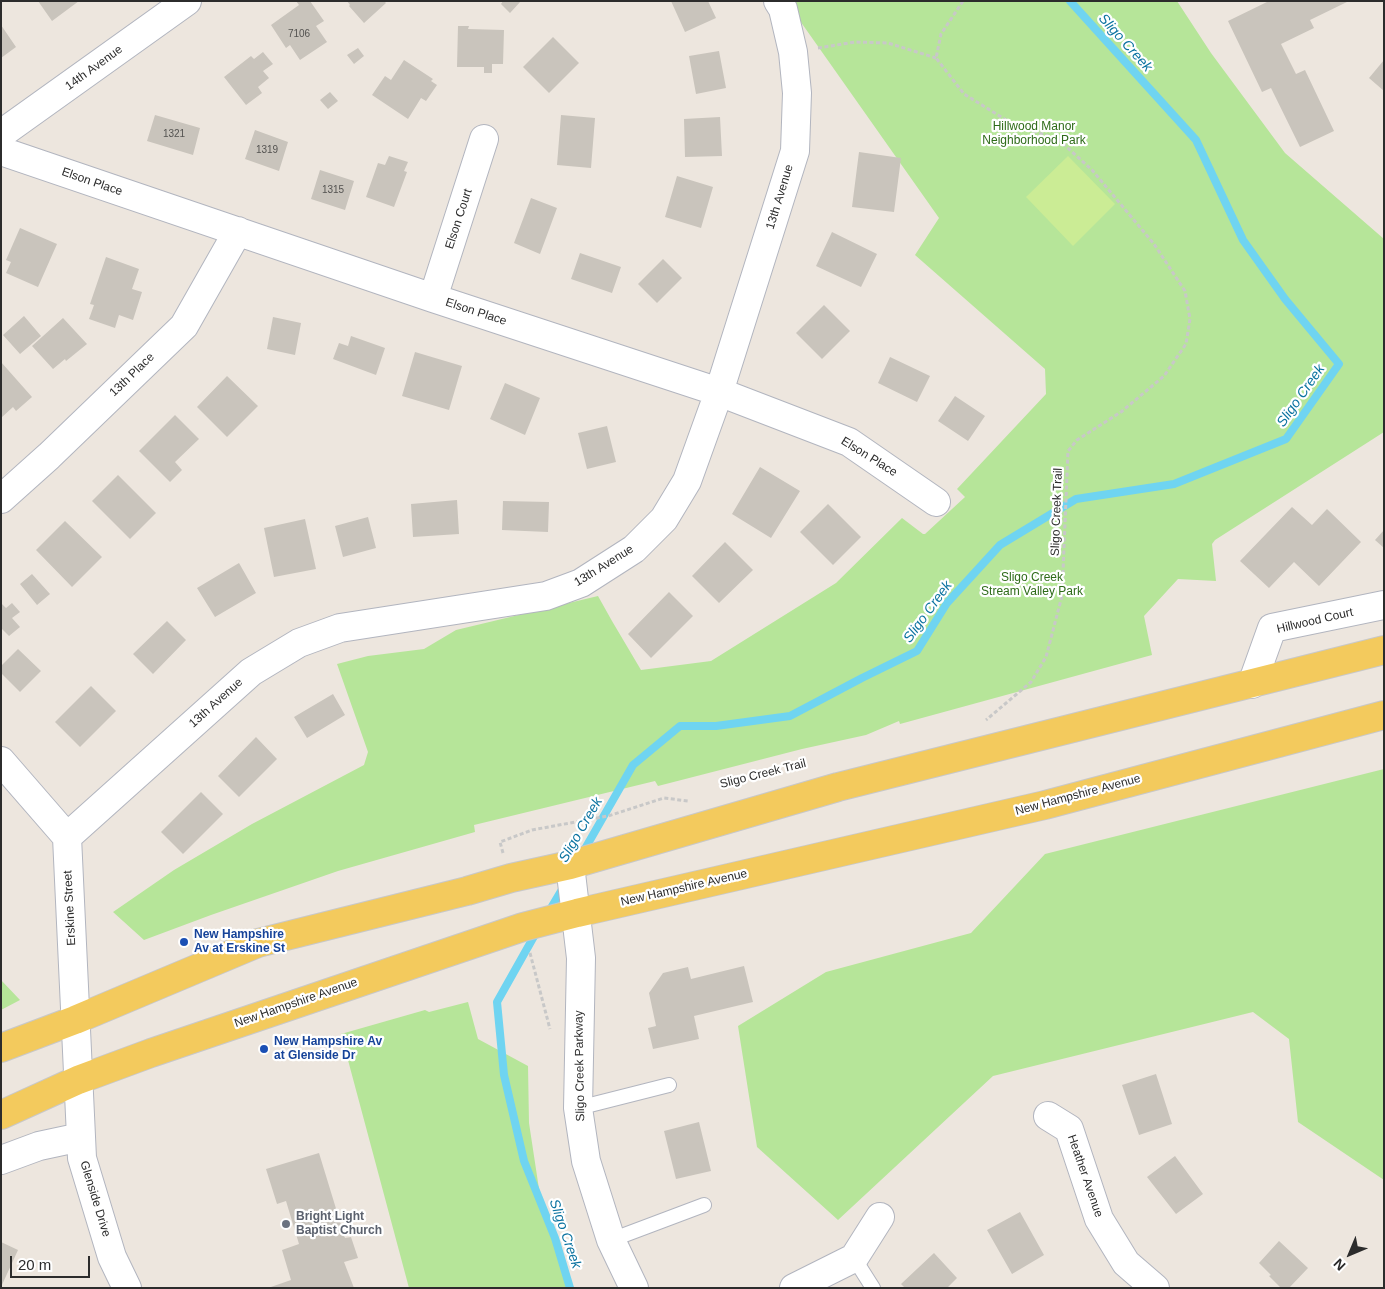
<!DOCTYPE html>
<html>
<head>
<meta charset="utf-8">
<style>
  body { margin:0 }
  #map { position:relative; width:1385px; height:1289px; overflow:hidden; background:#ede6de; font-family:Arial,sans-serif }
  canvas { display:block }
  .frame { position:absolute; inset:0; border:2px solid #2c2c2c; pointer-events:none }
  .north { position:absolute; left:1325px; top:1229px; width:50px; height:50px; -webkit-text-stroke:4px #fff; paint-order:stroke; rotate:225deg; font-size:14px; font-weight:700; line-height:20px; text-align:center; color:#2c2c2c }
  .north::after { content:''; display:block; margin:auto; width:18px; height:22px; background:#2c2c2c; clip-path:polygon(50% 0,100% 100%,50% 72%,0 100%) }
  .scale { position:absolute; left:10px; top:1256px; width:80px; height:22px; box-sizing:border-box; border:2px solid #2c2c2c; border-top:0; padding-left:6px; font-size:15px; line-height:18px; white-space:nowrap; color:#2c2c2c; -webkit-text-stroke:4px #fff; paint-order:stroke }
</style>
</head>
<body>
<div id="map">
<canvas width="1385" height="1289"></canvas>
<div class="frame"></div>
<div class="north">N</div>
<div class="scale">20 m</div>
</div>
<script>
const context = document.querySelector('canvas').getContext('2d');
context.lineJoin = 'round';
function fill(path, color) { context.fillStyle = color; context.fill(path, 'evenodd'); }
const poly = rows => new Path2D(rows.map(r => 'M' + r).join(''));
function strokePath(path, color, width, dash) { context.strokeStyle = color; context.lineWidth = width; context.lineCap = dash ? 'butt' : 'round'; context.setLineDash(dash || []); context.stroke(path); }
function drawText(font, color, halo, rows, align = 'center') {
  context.font = font + ' Arial,sans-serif'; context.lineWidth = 4.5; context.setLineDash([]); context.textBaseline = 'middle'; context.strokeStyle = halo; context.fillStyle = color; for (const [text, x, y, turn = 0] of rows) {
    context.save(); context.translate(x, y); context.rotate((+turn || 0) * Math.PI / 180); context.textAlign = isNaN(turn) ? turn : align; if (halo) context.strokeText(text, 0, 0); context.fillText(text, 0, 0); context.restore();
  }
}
fill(poly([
  [786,1,1177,1,1211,53,1285,153,1384,239,1384,432,1215,540,1212,544,1216,581,1178,579,1144,616,1152,655,900,724,899,721,866,735,802,749,658,786,655,781,474,825,475,832,338,871,211,915,144,940,113,912,174,870,252,824,364,765,368,752,337,664,368,656,424,649,456,630,598,596,612,621,641,670,711,661,836,583,902,518,923,534,925,534,965,497,957,489,1046,394,1045,369,915,255,939,218],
  [1384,769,1384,1180,1298,1122,1289,1039,1253,1012,993,1076,838,1220,757,1147,738,1026,826,972,971,933,1045,854],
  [1,980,20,1000,1,1010],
  [468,1002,478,1039,528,1066,529,1123,539,1189,558,1252,574,1288,409,1288,341,1034,425,1010,429,1012]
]), '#b6e599');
fill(poly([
  [1068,156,1115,204,1073,246,1026,197]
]), '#cbec95');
strokePath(poly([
  [582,854,633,765,680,726,716,726,790,716,862,678,917,651,947,603,1000,545,1076,499,1174,484,1286,439,1339,364,1285,299,1243,240,1196,140,1070,1],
  [548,913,564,886],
  [537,931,497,1002,504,1075,524,1161,555,1238,570,1288]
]), '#6fd4f1', 8);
fill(poly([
  [38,1,79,1,52,21],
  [296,1,310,1,324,21,316,26,327,42,300,60,290,45,286,48,271,25,299,5],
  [347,1,384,1,386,3,364,23,349,6,350,5],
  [503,1,521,1,510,13,501,4],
  [671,1,708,1,716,18,685,32],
  [1269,1,1349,1,1310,20,1314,28,1281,44,1296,74,1305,70,1334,131,1300,147,1271,88,1262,92,1228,21],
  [1,25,16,47,1,58],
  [458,26,469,26,468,29,504,30,503,64,492,64,492,73,484,73,484,67,457,67],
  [553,37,579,63,549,93,523,67],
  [358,48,364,56,354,64,347,55],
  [719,51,726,88,696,94,689,56],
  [263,52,273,64,263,71,269,78,258,87,262,93,246,105,224,77,251,56,254,59],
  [404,60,433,79,431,81,437,85,426,101,421,98,408,119,372,95,385,76,391,80],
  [1384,60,1384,91,1369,78],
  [330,92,338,101,328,109,320,100],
  [155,115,200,128,193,155,147,141],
  [561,115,595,118,591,168,557,165],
  [720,117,722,156,685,157,684,119],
  [255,130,288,142,279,171,245,159],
  [859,152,901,158,894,212,852,207],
  [389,156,408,162,404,171,407,172,394,207,366,197,378,163,385,165],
  [320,170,354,181,345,210,311,199],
  [677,176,713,187,701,228,665,217],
  [531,198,557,208,540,254,514,243],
  [20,228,57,244,38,287,6,273,11,262,6,260],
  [832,232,877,254,861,287,816,266],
  [580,253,621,267,612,293,571,279],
  [106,257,139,269,132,289,142,292,133,320,119,315,115,328,89,319,94,305,90,304],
  [663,259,682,278,657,303,638,284],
  [824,305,850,331,822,359,796,333],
  [24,316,41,336,20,354,3,335],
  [273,317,301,323,295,355,267,349],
  [63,318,87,344,71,357,66,361,65,359,53,369,32,346],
  [351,336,385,348,376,375,333,359,339,343,348,346],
  [415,352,462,366,449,410,402,396],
  [890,357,930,376,917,402,878,383],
  [1,362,32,397,16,411,13,407,1,418],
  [227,376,258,406,227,437,197,407],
  [505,383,540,398,525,435,490,419],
  [955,396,985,416,968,441,938,421],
  [175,415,199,439,175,462,182,470,170,482,139,451],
  [607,426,616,462,587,469,578,433],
  [760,467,800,491,771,538,732,514],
  [118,475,156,513,130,539,92,501],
  [457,500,459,534,413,537,411,504],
  [503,501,549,502,548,532,502,530],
  [828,504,861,537,833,565,800,532],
  [1292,507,1312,525,1327,509,1361,542,1319,586,1294,562,1269,588,1240,561],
  [368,517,376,548,343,557,335,526],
  [305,519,316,569,274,577,264,528],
  [65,521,102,557,72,587,36,550],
  [1384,530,1384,548,1375,540],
  [725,542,753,570,719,603,692,576],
  [239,563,256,593,215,617,197,588],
  [32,574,50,594,37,605,20,584],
  [669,592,693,616,651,658,628,634],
  [1,603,6,608,12,603,20,612,12,618,20,627,9,636,1,628],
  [167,621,186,640,153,674,133,654],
  [18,649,41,671,20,692,1,673,1,666],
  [91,686,116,711,80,747,55,722],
  [333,694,345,715,307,738,294,717],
  [256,737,277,759,239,797,218,776],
  [201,792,223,814,183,854,161,832],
  [744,966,753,1002,694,1016,699,1039,653,1049,648,1028,656,1026,649,993,663,973,688,967,691,979],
  [1156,1074,1172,1124,1139,1135,1122,1085],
  [699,1122,711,1171,676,1179,664,1131],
  [319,1153,345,1238,351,1237,358,1258,344,1262,354,1288,268,1288,291,1280,282,1250,299,1244,286,1201,277,1204,266,1169],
  [1175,1156,1203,1194,1176,1214,1147,1177],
  [1020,1212,1044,1255,1012,1274,987,1230],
  [1279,1241,1308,1268,1289,1288,1281,1288,1269,1276,1271,1275,1259,1263],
  [1,1242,18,1250,1,1287],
  [934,1253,957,1278,947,1288,905,1288,901,1284]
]), '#c9c4bc');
const service = poly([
  [578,1108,669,1085],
  [611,1240,704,1205],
  [854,1258,873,1288]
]);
const minor = poly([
  [1,134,187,1],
  [1,151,433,298,719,392,849,442,936,502],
  [433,298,484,139],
  [1,499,49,456,184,326,238,231],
  [1252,684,1272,628,1384,605],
  [1,761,67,837,82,1158,112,1257,127,1288],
  [67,837,251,672,299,643,340,628,546,596,581,583,634,549,664,519,687,481,719,392,795,151,797,93,793,52,783,9,778,1],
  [1048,1116,1069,1129,1099,1219,1126,1263,1155,1288],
  [1,1160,39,1146,81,1137],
  [794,1288,854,1258,880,1217]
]);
const tertiary = poly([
  [570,865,581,958,578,1108,586,1161,611,1240,634,1288]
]);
const primary = poly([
  [1,1048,75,1020,258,943,467,891,511,878,570,865,838,787,1384,650],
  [1,1115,78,1080,151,1053,523,927,577,913,1045,805,1384,715]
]);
strokePath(service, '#b2b5bf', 16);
strokePath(minor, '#b2b5bf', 30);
strokePath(tertiary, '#b2b5bf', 30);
strokePath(primary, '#c8c8c8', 30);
strokePath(poly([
  [963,1,941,34,936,58,964,94,1011,123,1059,140,1092,170,1154,244,1185,291,1190,319,1186,344,1164,376,1121,412,1077,440,1068,451,1062,596,1046,657,1031,682,986,720],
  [818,48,855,42,888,43,936,58],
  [503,853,500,842,532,830,608,816,664,798,688,801],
  [530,953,550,1029]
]), '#c8c8c8', 3, [4, 2.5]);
strokePath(service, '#fff', 14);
strokePath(minor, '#fff', 28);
strokePath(tertiary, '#fff', 28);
strokePath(primary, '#f3ca5d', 28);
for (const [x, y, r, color] of [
  [184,942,5,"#1a4fb4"],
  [264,1049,5,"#1a4fb4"],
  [286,1224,5,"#6b7280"]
]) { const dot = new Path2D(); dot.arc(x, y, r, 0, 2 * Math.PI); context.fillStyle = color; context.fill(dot); strokePath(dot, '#fff', 2); }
drawText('10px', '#535250', null, [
  ["7106",299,34],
  ["1321",174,134],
  ["1319",267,150],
  ["1315",333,190]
]);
drawText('12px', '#2c2c2c', '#fff', [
  ["14th Avenue",94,68,-36],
  ["Elson Place",92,182,19],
  ["13th Avenue",780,197,-73],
  ["Elson Court",459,219,-72],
  ["Elson Place",476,312,18],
  ["13th Place",132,375,-44],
  ["Elson Place",869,457,32],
  ["Sligo Creek Trail",1057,512,-88],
  ["13th Avenue",604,566,-32],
  ["Hillwood Court",1315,621,-13],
  ["13th Avenue",216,703,-42],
  ["Sligo Creek Trail",763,774,-14],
  ["New Hampshire Avenue",1078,795,-15],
  ["New Hampshire Avenue",684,888,-13],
  ["Erskine Street",70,908,-93],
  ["New Hampshire Avenue",296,1003,-19],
  ["Sligo Creek Parkway",580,1066,-91],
  ["Heather Avenue",1085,1176,71],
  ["Glenside Drive",95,1199,73]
]);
drawText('12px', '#2e6b19', '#fff', [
  ["Hillwood Manor",1034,127],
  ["Neighborhood Park",1034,141],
  ["Sligo Creek",1032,578],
  ["Stream Valley Park",1032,592]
]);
drawText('bold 12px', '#164399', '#fff', [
  ["New Hampshire",194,935],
  ["Av at Erskine St",194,949],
  ["New Hampshire Av",274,1042],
  ["at Glenside Dr",274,1056]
], 'left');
drawText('bold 12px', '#5b616d', '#fff', [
  ["Bright Light",296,1217],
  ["Baptist Church",296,1231]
], 'left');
drawText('italic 14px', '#0b73a0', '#fff', [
  ["Sligo Creek",1125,43,48],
  ["Sligo Creek",1301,396,-55],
  ["Sligo Creek",928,612,-54],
  ["Sligo Creek",581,830,-60],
  ["Sligo Creek",565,1234,71]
]);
</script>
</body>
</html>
